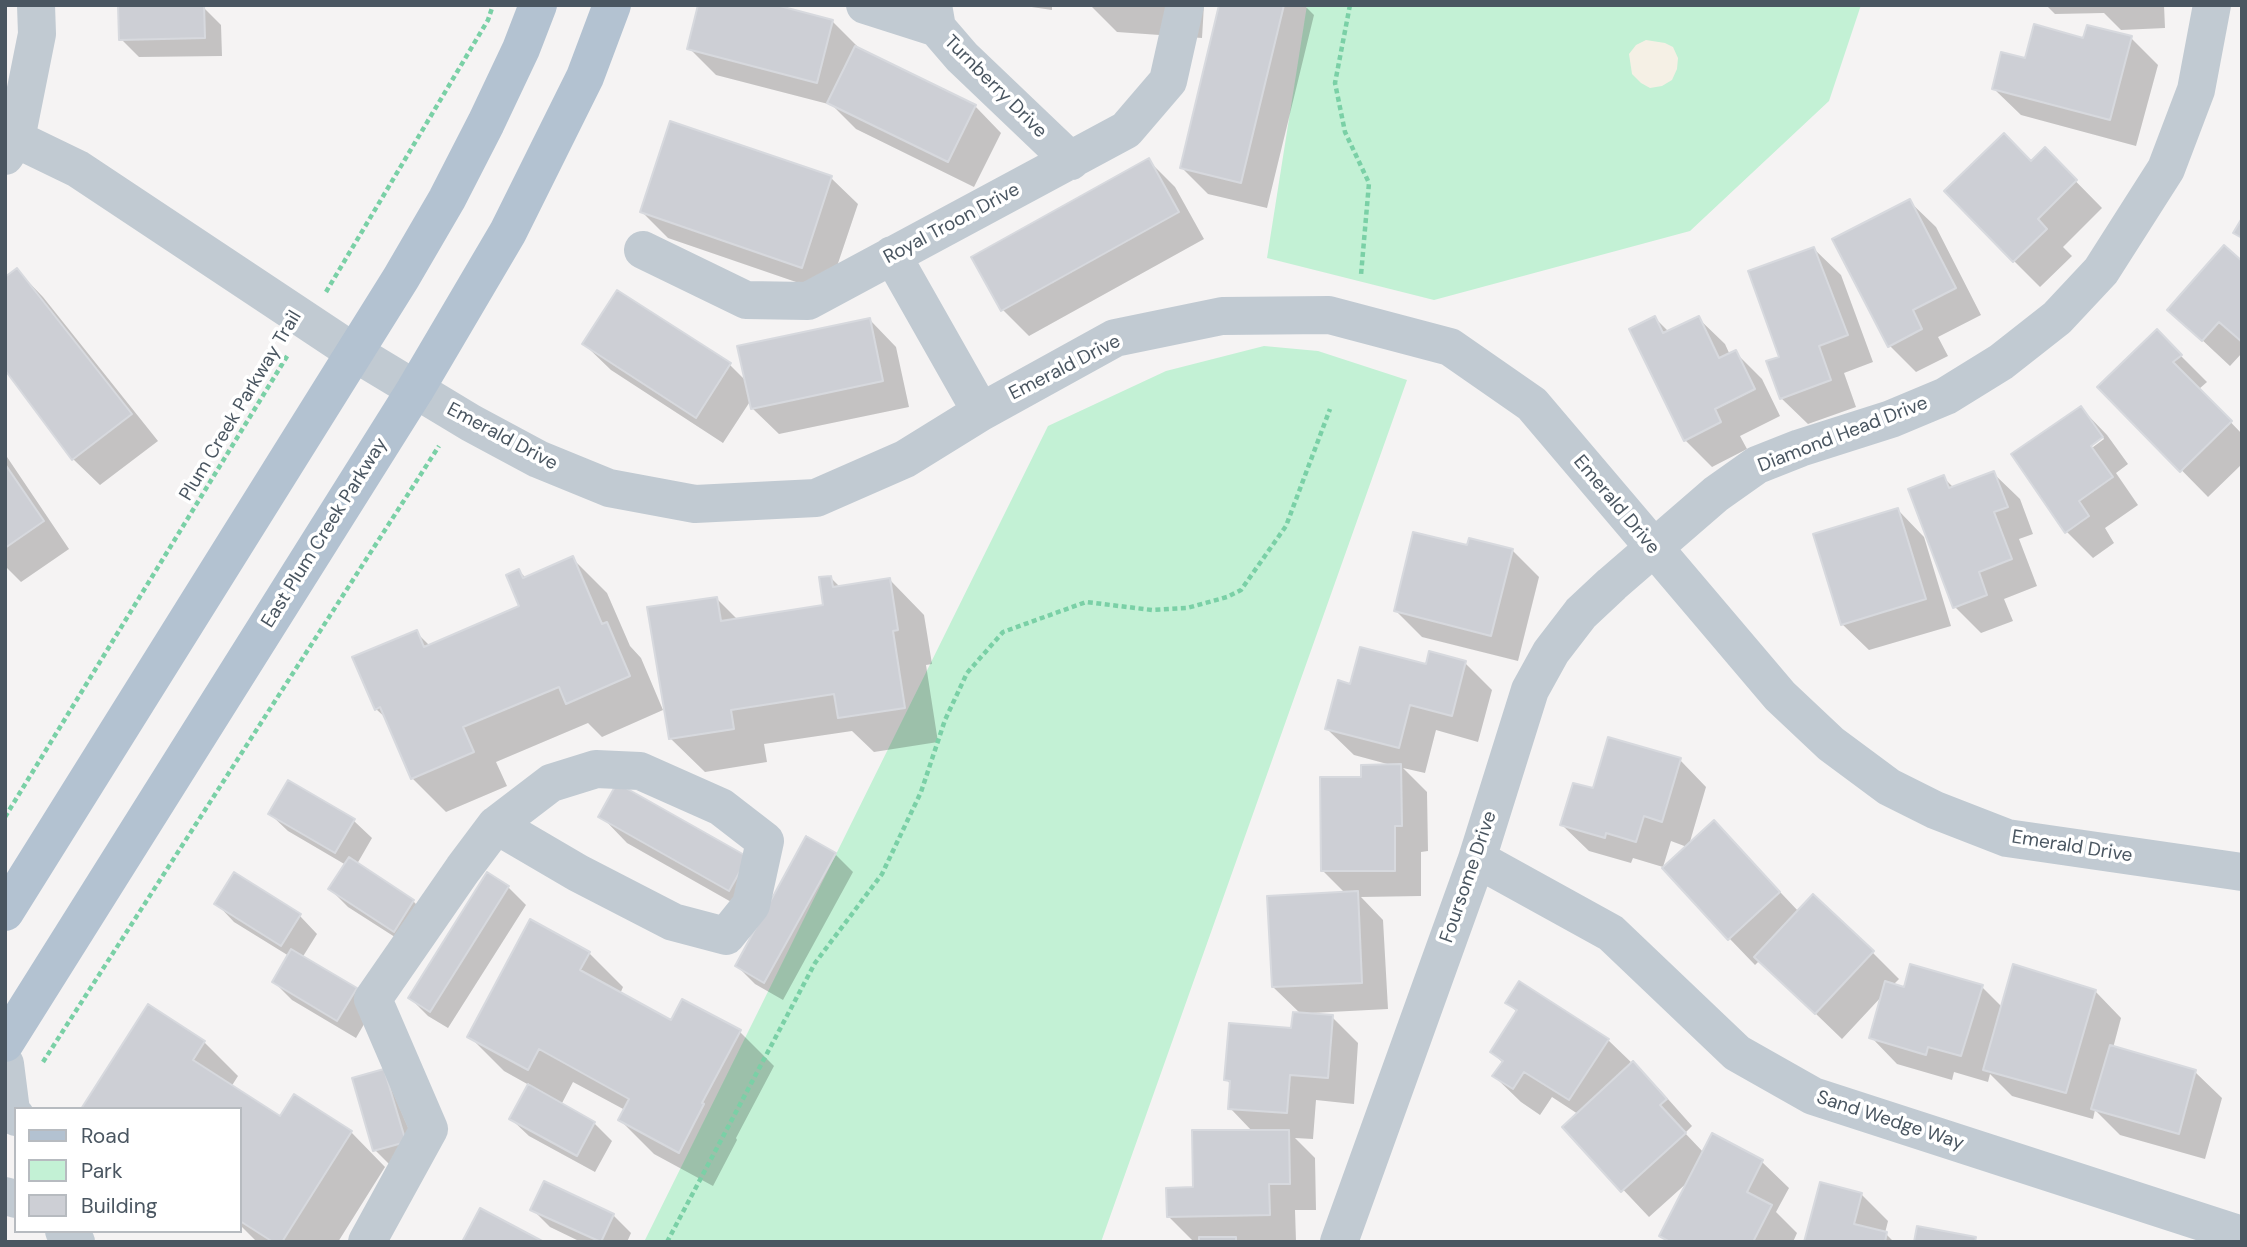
<!DOCTYPE html>
<html>
<head>
<meta charset="utf-8">
<style>
  body { margin:0 }
  #map { position:relative; width:2247px; height:1247px; overflow:hidden; background:#f5f3f3; font-family:"DM Sans",sans-serif }
  canvas { display:block }
  .frame { position:absolute; inset:0; border:7px solid #4a5661; pointer-events:none }
  .legend { position:absolute; left:14px; top:1107px; width:228px; height:126px; box-sizing:border-box; background:#fff; border:2px solid #b7bbc0; margin:0; padding:9px 12px; list-style:none; font-size:21px; color:#4a5661 }
  .legend li { display:flex; align-items:center; gap:14px; height:35px }
  .legend b { width:35px; border:2px solid #b7bbc0 }
</style>
</head>
<body>
<div id="map">
<canvas width="2247" height="1247"></canvas>
<div class="frame"></div>
<ul class="legend">
<li><b style="height:9px;background:#b3c2d1"></b>Road</li>
<li><b style="height:19px;background:#c3f1d5"></b>Park</li>
<li><b style="height:19px;background:#cdcfd5"></b>Building</li>
</ul>
</div>
<script>
const context = document.querySelector('canvas').getContext('2d');
context.lineJoin = 'round';
function fill(path, color) { context.fillStyle = color; context.fill(path, 'evenodd'); }
const poly = rows => new Path2D(rows.map(r => 'M' + r).join(''));
function strokePath(path, color, width, dash) { context.strokeStyle = color; context.lineWidth = width; context.lineCap = dash ? 'butt' : 'round'; context.setLineDash(dash || []); context.stroke(path); }
function drawText(font, color, halo, rows, align = 'center') {
  context.font = font + ' "DM Sans",sans-serif'; context.lineWidth = 7; context.setLineDash([]); context.textBaseline = 'middle'; context.strokeStyle = halo; context.fillStyle = color; for (const [text, x, y, turn = 0] of rows) {
    context.save(); context.translate(x, y); context.rotate((+turn || 0) * Math.PI / 180); context.textAlign = isNaN(turn) ? turn : align; if (halo) context.strokeText(text, 0, 0); context.fillText(text, 0, 0); context.restore();
  }
}
fill(poly([
  [1307,5,1861,5,1829,101,1690,231,1434,300,1267,258],
  [1264,346,1318,351,1407,380,1101,1242,644,1242,1048,426,1166,371]
]), '#c3f1d5');
fill(poly([
  [1646,40,1665,43,1673,47,1678,58,1677,69,1672,80,1662,86,1650,88,1641,83,1632,74,1629,54,1636,45]
]), '#f5f0e5');
fill(poly([
  [1018,5,1052,5,1052,10],
  [1090,5,1204,5,1202,38,1117,32],
  [1220,5,1304,5,1314,15,1267,208,1208,194,1182,168],
  [2046,5,2164,5,2165,28,2121,30,2104,13,2055,14],
  [203,7,221,25,222,56,139,57,121,39],
  [832,21,859,48,975,106,1001,133,974,187,856,129,832,105,716,75,689,48],
  [2131,38,2158,65,2136,146,2021,115,1994,89,2027,60,2085,40],
  [2045,150,2102,208,2063,247,2072,256,2040,287,2014,261,2032,163],
  [1148,160,1175,187,1204,239,1029,336,1003,310],
  [831,178,858,204,828,293,668,238,642,212],
  [1909,201,1936,227,1981,315,1938,337,1948,356,1916,372,1890,346],
  [1814,249,1841,275,1873,362,1844,373,1856,407,1808,424,1781,398,1781,358],
  [2242,263,2242,353,2230,366,2170,310],
  [17,270,43,297,158,441,100,485,73,459],
  [1655,318,1669,332,1698,318,1725,344,1730,355,1735,352,1762,379,1780,416,1740,436,1747,449,1712,467,1685,440],
  [870,320,896,347,909,407,779,434,752,408,751,400,723,443,611,370,584,344,730,365,747,382],
  [2157,332,2207,382,2199,389,2242,434,2242,464,2208,497,2100,387],
  [2081,408,2107,435,2128,464,2116,473,2138,505,2105,528,2114,543,2093,558,2067,532],
  [2102,436,2104,439,2085,453,2083,450],
  [5,454,69,549,21,582,5,566],
  [1993,473,2020,499,2033,534,2019,539,2037,586,2004,599,2013,621,1981,633,1955,607,1943,477,1954,488],
  [1898,510,1924,537,1951,626,1869,650,1842,624],
  [1468,547,1512,550,1539,577,1518,661,1422,637,1396,611],
  [573,559,607,593,630,646,641,658,663,710,602,737,588,723,496,762,507,786,446,812,412,778,388,720,376,709,416,632,430,646,522,607,519,571,527,579],
  [831,578,841,588,890,580,924,615,932,664,926,665,938,742,874,752,852,731,764,744,767,762,705,772,670,738,716,598,738,620,825,607],
  [1465,663,1492,690,1478,742,1436,730,1425,773,1403,768,1427,792,1428,851,1421,852,1421,896,1361,897,1383,920,1388,1009,1311,1013,1311,1015,1332,1017,1358,1043,1354,1104,1316,1100,1313,1139,1295,1138,1315,1158,1316,1210,1295,1210,1296,1241,1194,1242,1168,1216,1253,1132,1230,1108,1231,1085,1226,1079,1293,1030,1301,1014,1273,987,1346,894,1323,871,1363,779,1391,765,1354,755,1327,729,1352,686,1427,666],
  [1680,760,1706,787,1689,845,1714,822,1799,912,1872,952,1899,979,1893,985,1905,989,1982,987,2003,1008,2095,991,2121,1018,2113,1048,2195,1072,2222,1098,2205,1159,2120,1135,2095,1110,2093,1119,2012,1096,1990,1074,1988,1082,1954,1072,1952,1080,1897,1064,1871,1037,1883,995,1842,1039,1760,960,1755,965,1729,938,1687,847,1671,841,1663,867,1633,858,1631,863,1589,851,1562,825,1594,791],
  [270,814,354,821,372,838,357,864,413,901,431,919,412,948,348,907,330,889,346,865,288,831],
  [601,816,747,858,756,916,627,843],
  [835,854,853,872,783,1000,755,984,737,966],
  [508,887,526,905,448,1028,428,1016,410,998],
  [217,904,300,916,317,934,302,958,356,989,374,1007,356,1038,292,1000,274,982,289,956,234,922],
  [589,953,623,987,620,994,672,1022,740,1032,774,1066,736,1138,737,1140,713,1186,654,1154,620,1120,625,1110,573,1082,561,1105,594,1123,612,1141,595,1172,529,1136,511,1119,529,1085,504,1071,470,1037],
  [1508,1003,1608,1040,1660,1090,1692,1126,1685,1133,1704,1153,1713,1135,1762,1162,1789,1188,1776,1212,1797,1233,1793,1242,1667,1242,1661,1235,1689,1181,1649,1217,1564,1127,1578,1114,1552,1097,1540,1115,1521,1102,1494,1076,1503,1063,1492,1052,1517,1012],
  [204,1042,238,1076,231,1087,280,1118,351,1132,385,1167,338,1242,257,1242,240,1225,240,1109,83,1109],
  [384,1071,422,1160,393,1168,375,1150],
  [1861,1194,1888,1221,1885,1233,1894,1242,1806,1242],
  [532,1209,613,1215,631,1233,627,1242,581,1242,550,1227]
]), '#0003');
const building = poly([
  [118,5,204,5,205,38,119,40,118,5],
  [698,5,776,5,833,20,817,83,687,49,698,5],
  [1219,5,1284,5,1241,183,1180,168,1219,5],
  [2034,24,2083,38,2087,25,2132,36,2110,120,1992,89,2001,52,2025,58,2034,24],
  [855,46,976,105,948,162,827,103,855,46],
  [670,121,832,176,802,268,640,212,670,121],
  [2004,133,2031,161,2045,147,2077,180,2038,219,2047,229,2013,262,1944,191,2004,133],
  [1149,158,1179,212,1001,311,971,257,1149,158],
  [1910,199,1956,288,1913,310,1922,329,1888,347,1832,239,1910,199],
  [2242,218,2242,238,2233,233,2242,218],
  [2224,245,2242,261,2242,342,2219,322,2202,341,2167,310,2224,245],
  [1814,247,1848,335,1819,346,1831,380,1780,399,1766,361,1779,357,1748,271,1814,247],
  [17,268,132,414,72,460,5,370,5,277,17,268],
  [617,290,731,363,696,418,582,344,617,290],
  [1655,316,1663,333,1699,316,1719,358,1736,350,1755,389,1715,409,1721,422,1684,441,1629,329,1655,316],
  [870,318,883,381,751,409,737,346,870,318],
  [2157,329,2182,355,2173,362,2232,421,2180,472,2097,387,2157,329],
  [2081,406,2103,437,2091,446,2113,477,2079,501,2089,516,2065,533,2011,454,2081,406],
  [5,464,44,521,5,548,5,464],
  [1994,471,2008,507,1994,512,2012,559,1979,572,1987,595,1953,608,1908,489,1944,475,1949,488,1994,471],
  [1898,508,1926,599,1841,625,1813,534,1898,508],
  [1413,532,1467,545,1469,538,1513,549,1491,636,1394,611,1413,532],
  [573,556,602,624,607,622,630,676,566,704,559,687,463,727,474,752,411,779,380,707,375,710,352,657,417,630,424,647,519,606,506,575,519,569,523,578,573,556],
  [831,576,833,587,890,578,898,630,893,631,905,708,838,718,834,694,731,710,734,729,669,739,647,607,717,597,721,621,823,605,819,577,831,576],
  [1360,647,1426,664,1429,651,1466,661,1452,716,1410,705,1399,748,1325,729,1338,680,1350,684,1360,647],
  [1608,737,1681,758,1662,822,1644,816,1636,842,1606,833,1605,838,1560,825,1573,783,1593,788,1608,737],
  [1401,764,1402,826,1395,826,1395,871,1321,871,1320,777,1361,777,1361,765,1401,764],
  [288,780,355,819,335,853,268,814,288,780],
  [617,783,748,857,729,891,598,817,617,783],
  [1714,820,1780,892,1728,940,1662,868,1714,820],
  [806,836,836,853,764,983,735,966,806,836],
  [349,857,414,900,394,932,328,889,349,857],
  [234,872,301,914,281,946,214,904,234,872],
  [487,872,509,886,430,1012,408,998,487,872],
  [1358,891,1362,983,1272,987,1267,896,1358,891],
  [1813,894,1874,951,1815,1014,1754,957,1813,894],
  [530,919,590,952,580,970,671,1020,682,999,741,1030,702,1103,704,1104,679,1153,618,1120,629,1099,539,1049,528,1070,467,1037,530,919],
  [291,949,357,988,337,1021,272,982,291,949],
  [1910,964,1983,985,1961,1056,1928,1047,1926,1055,1869,1038,1885,981,1904,987,1910,964],
  [2013,964,2096,990,2066,1093,1983,1070,2013,964],
  [1519,981,1609,1039,1569,1100,1524,1072,1513,1089,1492,1076,1503,1061,1490,1052,1517,1010,1505,1003,1519,981],
  [148,1004,205,1041,193,1060,280,1116,294,1094,352,1131,282,1242,273,1242,240,1221,240,1109,81,1109,148,1004],
  [1293,1012,1333,1015,1328,1078,1290,1075,1287,1113,1228,1109,1230,1081,1224,1080,1229,1023,1291,1028,1293,1012],
  [2110,1045,2196,1070,2179,1134,2091,1109,2110,1045],
  [1633,1061,1667,1099,1660,1105,1686,1133,1621,1192,1562,1127,1633,1061],
  [384,1069,406,1142,373,1151,352,1078,384,1069],
  [528,1084,595,1122,577,1156,509,1119,528,1084],
  [1192,1130,1289,1130,1290,1184,1269,1184,1270,1215,1167,1217,1166,1188,1193,1187,1192,1130],
  [1712,1133,1763,1160,1747,1192,1772,1205,1753,1242,1670,1242,1659,1236,1712,1133],
  [544,1181,614,1214,601,1242,530,1210,544,1181],
  [1820,1182,1862,1193,1854,1224,1887,1232,1885,1242,1804,1242,1820,1182],
  [480,1208,544,1242,462,1242,480,1208],
  [1917,1226,1976,1237,1975,1242,1914,1242,1917,1226],
  [1199,1237,1236,1237,1236,1242,1199,1242,1199,1237]
]);
fill(building, '#cdcfd5');
strokePath(building, '#d7d9de', 2);
strokePath(poly([
  [1350,5,1335,83,1345,132,1369,183,1361,275],
  [326,292,488,20,493,5],
  [5,817,289,353],
  [43,1062,439,446],
  [667,1242,815,963,882,874,921,792,945,720,967,673,1003,632,1086,602,1152,610,1187,608,1227,597,1241,590,1286,526,1330,409]
]), '#7ad0a6', 4.5, [5, 3.5]);
strokePath(poly([
  [865,5,937,28],
  [933,5,937,28,962,57,1071,161],
  [16,139,78,169,355,353,471,423,538,459,609,488,695,504,816,498,905,459,981,412,1115,338,1222,316,1329,315,1450,347,1532,404,1780,696,1831,744,1889,787,1935,810,2007,838,2242,872],
  [5,156,16,139,37,34,36,5],
  [643,250,746,300,808,301,1126,130,1168,81,1185,5],
  [892,255,981,412],
  [1477,859,1611,933,1737,1053,1813,1096,2242,1235],
  [5,1064,11,1111,16,1117],
  [5,1196,16,1199],
  [64,1231,76,1242],
  [367,1242,429,1129,373,999,463,869,496,825,551,783,596,769,640,771,721,807,765,841,751,905,726,936,673,922,578,873,496,825],
  [1339,1242,1477,859,1530,690,1551,652,1581,613,1612,584,1716,494,1757,465,1800,448,1891,419,1946,396,2001,362,2057,318,2101,271,2166,169,2196,90,2212,5]
]), '#c1cad2', 38);
strokePath(poly([
  [5,912,401,278,447,199,486,123,521,49,538,5],
  [5,1043,415,390,508,232,585,77,612,5]
]), '#b3c2d1', 38);
drawText('19px', '#4a5661', '#fff', [
  ["Turnberry Drive",995,87,45],
  ["Royal Troon Drive",952,224,-28],
  ["Emerald Drive",1065,368,-27],
  ["Plum Creek Parkway Trail",241,406,-59],
  ["Diamond Head Drive",1843,435,-21],
  ["Emerald Drive",502,437,28],
  ["Emerald Drive",1616,505,50],
  ["East Plum Creek Parkway",325,533,-58],
  ["Emerald Drive",2072,847,9],
  ["Foursome Drive",1469,877,-71],
  ["Sand Wedge Way",1890,1121,18]
]);
</script>
</body>
</html>
